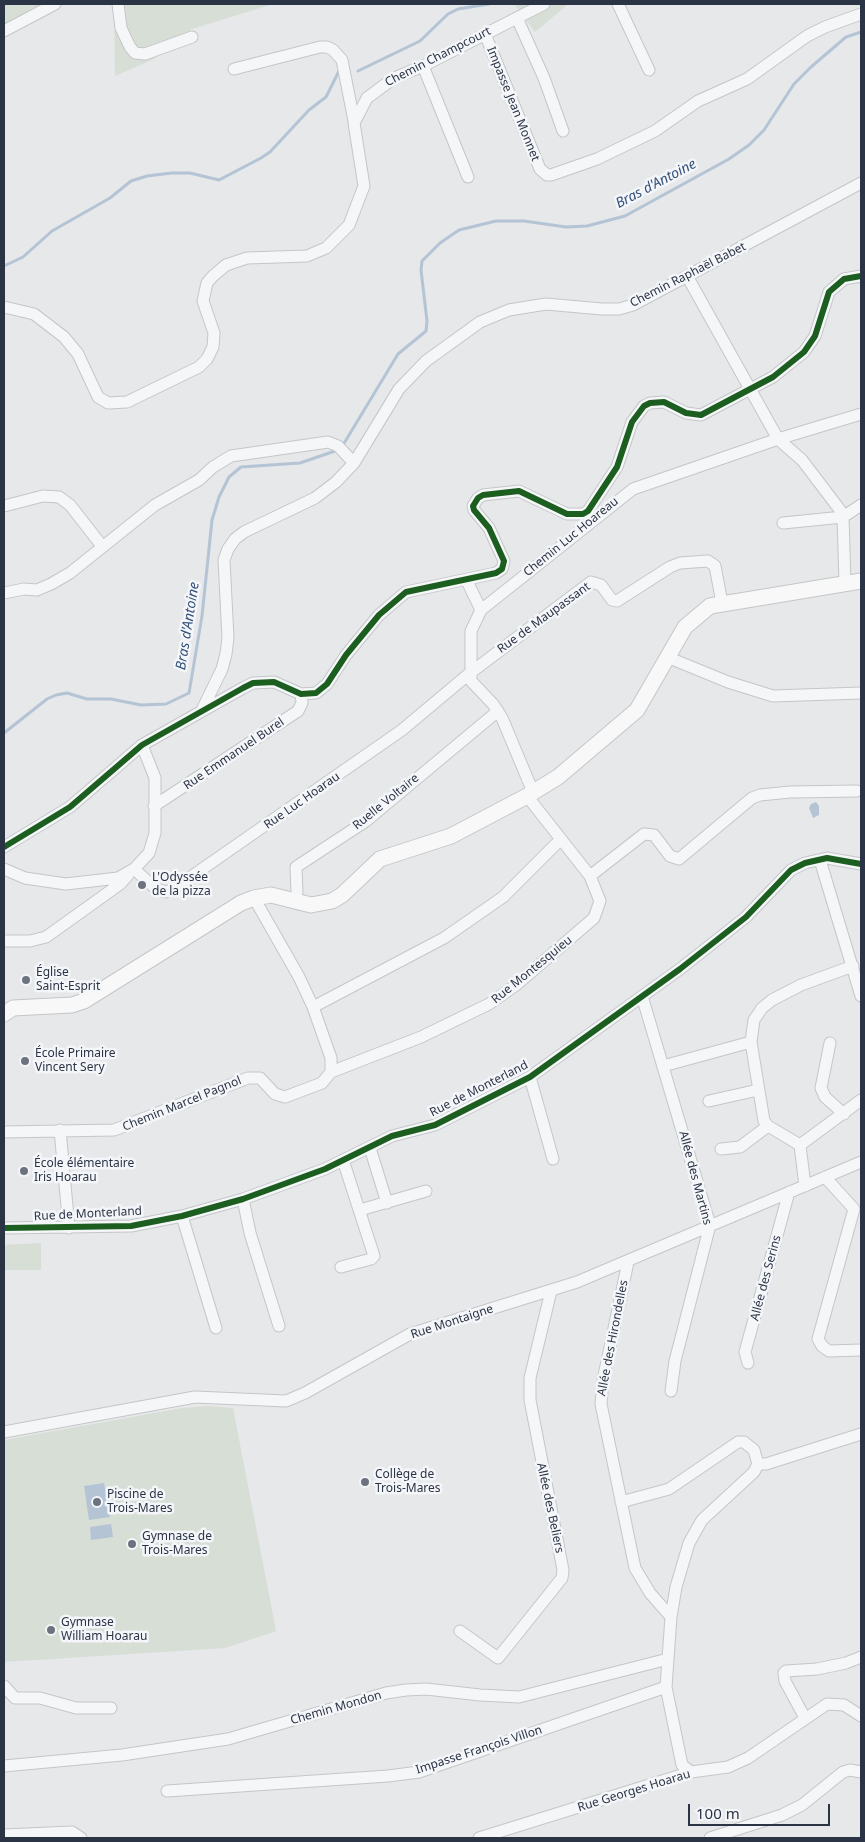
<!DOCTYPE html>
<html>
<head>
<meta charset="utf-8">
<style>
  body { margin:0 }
  #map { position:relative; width:865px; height:1842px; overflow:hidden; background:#e6e8ea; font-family:"Noto Sans",sans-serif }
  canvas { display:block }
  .frame { position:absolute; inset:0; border:5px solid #2b3445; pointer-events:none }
  .scale { position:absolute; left:688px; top:1804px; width:142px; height:22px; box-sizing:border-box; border:2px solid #2b3445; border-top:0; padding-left:6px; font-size:15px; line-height:18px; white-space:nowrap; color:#2b3445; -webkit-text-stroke:4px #f4f6f9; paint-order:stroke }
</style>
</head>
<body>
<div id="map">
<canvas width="865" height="1842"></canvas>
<div class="frame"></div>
<div class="scale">100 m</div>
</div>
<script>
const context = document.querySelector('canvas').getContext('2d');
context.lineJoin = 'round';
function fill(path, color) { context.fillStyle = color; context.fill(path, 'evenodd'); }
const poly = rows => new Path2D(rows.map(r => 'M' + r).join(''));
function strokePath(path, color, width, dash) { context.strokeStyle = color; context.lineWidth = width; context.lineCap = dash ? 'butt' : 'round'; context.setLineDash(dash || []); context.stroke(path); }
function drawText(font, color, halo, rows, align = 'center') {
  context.font = font + ' "Noto Sans",sans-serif'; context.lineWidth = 5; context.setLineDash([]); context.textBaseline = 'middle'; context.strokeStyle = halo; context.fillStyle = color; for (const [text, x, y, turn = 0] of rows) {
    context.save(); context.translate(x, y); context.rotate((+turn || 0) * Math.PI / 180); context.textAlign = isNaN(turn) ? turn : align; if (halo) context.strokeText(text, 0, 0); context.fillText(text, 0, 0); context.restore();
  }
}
fill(poly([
  [4,4,46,4,4,26],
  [114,4,273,4,192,29,154,59,115,76],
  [514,4,568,4,535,32],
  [41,1243,41,1270,5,1270,4,1245],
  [208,1406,233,1408,276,1631,225,1648,4,1662,4,1440,182,1408]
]), '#d6ded6');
fill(poly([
  [816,802,819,806,819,815,813,818,809,808,811,804],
  [104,1483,110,1517,89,1520,84,1486],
  [111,1524,113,1537,91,1540,90,1527]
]), '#b4c4d5');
strokePath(poly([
  [358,71,420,41,448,14,458,9,489,4],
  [4,266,23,257,52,231,110,198,131,181,147,176,172,173,190,173,219,180,261,158,270,152,309,110,326,97,339,71],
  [343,445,398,354,426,331,427,321,421,270,422,261,440,243,459,230,496,221,524,221,566,227,587,226,625,216,729,159,749,145,764,130,794,84,811,67,846,37,861,32],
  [4,733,47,699,56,695,67,693,87,699,111,699,141,705,166,704,189,693,202,616,212,520,219,497,229,477,241,467,300,463,335,451]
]), '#b4c4d5', 3);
const street = poly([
  [118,4,121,28,130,47,135,53,145,54,192,37],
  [618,4,649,70],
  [517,18,544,78,563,131],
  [4,31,55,4],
  [485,34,540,169,547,175,551,175,597,159,655,131,698,101,747,79,807,36,825,27,861,14],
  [423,66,468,177],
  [234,69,320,47,327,47,333,50,342,60,354,121],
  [687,276,778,439,802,460,840,510,843,517,845,583],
  [4,307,34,314,64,337,78,354,98,397,108,403,127,402,199,367,207,359,213,347,214,333,203,301,207,283,213,276,226,265,247,258,307,256,326,248,349,225,364,186,354,123,367,98,394,78,423,66,544,4],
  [4,506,43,496,59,497,70,505,102,546],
  [783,523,843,517,861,505],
  [467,581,481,610],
  [4,593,24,589,37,590,51,584,70,573,155,505,199,480,213,467,231,456,328,442,338,446,354,463],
  [667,657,728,682,773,696,861,693],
  [202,710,222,669,226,654,228,638,224,560,228,549,235,539,244,532,315,498,336,482,354,463,399,389,426,361,480,322,509,310,546,304,602,309,619,309,633,305,861,183],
  [533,792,502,718,493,704,471,681,471,631,481,610,633,489,778,439,861,414],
  [154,806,298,711,302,703,301,694],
  [4,847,70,807,142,745,243,688,253,683,274,682,301,694,316,693,327,684,346,655,379,615,406,592,496,573,502,569,504,561,489,528,474,510,473,506,478,498,483,495,519,491,567,514,583,514,588,511,617,467,632,422,644,406,650,403,664,402,686,413,701,415,773,377,804,352,815,336,829,292,844,279,861,276],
  [820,860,861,996],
  [4,869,25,878,66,884,118,878,134,869,155,888,165,892,172,890,402,730,470,673,591,582,601,585,612,600,617,601,670,567,680,563,708,561,715,566,722,603],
  [134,869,149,853,155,833,155,778,142,745],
  [590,876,644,834,654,835,670,856,679,859,752,798,760,795,790,792,857,791],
  [295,901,297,893,296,867,366,821,498,711],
  [4,941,30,941,46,937,120,884,128,875],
  [642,996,710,1225,675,1361,671,1391],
  [313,1007,444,938,503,897,561,839],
  [830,1043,821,1088,825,1097,844,1114],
  [663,1066,751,1042],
  [331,1072,421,1037,489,1004,516,985,594,918,600,901,590,876,527,796],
  [530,1077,553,1159],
  [709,1101,758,1090],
  [60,1130,69,1228],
  [4,1132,114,1130,248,1078,260,1078,275,1094,285,1097,322,1083,331,1072,331,1058,313,1007,299,977,254,898],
  [800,1145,768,1126,764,1121,751,1042,754,1020,762,1008,772,1000,801,985,853,966],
  [800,1145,861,1100],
  [800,1145,805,1186],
  [370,1148,387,1203],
  [721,1149,740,1147,768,1126],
  [825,1177,854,1209,818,1339,822,1346,829,1351,861,1350],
  [243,1199,250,1233,279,1326],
  [360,1210,426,1191],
  [182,1216,216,1328],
  [4,1228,131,1226,182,1216,243,1199,325,1169,392,1136,435,1125,530,1077,680,969,746,917,791,870,805,863,827,858,861,864],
  [628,1262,603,1380,601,1404,635,1568,650,1593,671,1617],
  [341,1267,371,1259,374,1256,343,1160],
  [748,1363,745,1352,789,1192],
  [4,1432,195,1397,286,1401,305,1393,410,1334,577,1282,861,1162],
  [758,1464,766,1464,861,1434],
  [621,1502,669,1489,738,1442,744,1442,754,1450,758,1464],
  [460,1631,498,1658,562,1578,563,1570,530,1400,530,1378,551,1291],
  [4,1686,15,1698,40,1698,76,1708,111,1708],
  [805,1718,785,1681,784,1673,786,1671,817,1669,846,1663,861,1657],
  [4,1766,122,1755,228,1739,386,1693,406,1690,426,1689,480,1695,519,1697,668,1659],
  [691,1772,682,1765,666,1687,671,1617,676,1587,689,1543,702,1520,754,1472,758,1464],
  [167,1791,388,1776,419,1772,666,1687],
  [4,1835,72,1832,81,1838],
  [479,1838,691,1772,728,1767,748,1758,827,1704,844,1705,861,1716],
  [710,1838,782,1815,802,1805,843,1772,850,1770,861,1772]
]);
const secondary = poly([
  [4,1014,13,1008,72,1005,84,1001,241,903,254,898,271,895,311,905,332,901,342,895,380,859,451,836,527,796,558,777,637,710,685,627,710,606,861,581]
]);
strokePath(street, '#c4c6c8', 13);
strokePath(secondary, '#c4c6c8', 17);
strokePath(street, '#f5f6f7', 11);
strokePath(secondary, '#f8f8f8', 15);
strokePath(poly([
  [4,847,70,807,142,745,243,688,253,683,274,682,301,694,316,693,327,684,346,655,379,615,406,592,496,573,502,569,504,561,489,528,474,510,473,506,478,498,483,495,519,491,567,514,583,514,588,511,617,467,632,422,644,406,650,403,664,402,686,413,701,415,773,377,804,352,815,336,829,292,844,279,861,276],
  [4,1228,131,1226,182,1216,243,1199,325,1169,392,1136,435,1125,530,1077,680,969,746,917,791,870,805,863,827,858,861,864]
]), '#1b5e20', 6);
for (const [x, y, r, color] of [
  [142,885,5,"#6c737f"],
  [26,980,5,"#6c737f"],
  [25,1061,5,"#6c737f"],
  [24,1171,5,"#6c737f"],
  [365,1482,5,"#6c737f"],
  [97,1502,5,"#6c737f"],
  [132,1544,5,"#6c737f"],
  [51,1630,5,"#6c737f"]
]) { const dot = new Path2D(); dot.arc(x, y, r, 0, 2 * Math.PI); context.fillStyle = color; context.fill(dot); strokePath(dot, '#f4f6f9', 2); }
drawText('12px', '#2b3445', '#f4f6f9', [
  ["Chemin Champcourt",438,57,-27],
  ["Impasse Jean Monnet",513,104,68],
  ["Chemin Raphaël Babet",688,275,-27],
  ["Chemin Luc Hoareau",571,537,-39],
  ["Rue de Maupassant",544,618,-36],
  ["Rue Emmanuel Burel",234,754,-34],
  ["Rue Luc Hoarau",302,801,-35],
  ["Ruelle Voltaire",386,802,-39],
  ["Rue Montesquieu",532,970,-39],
  ["Rue de Monterland",479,1089,-27],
  ["Chemin Marcel Pagnol",182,1104,-22],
  ["Allée des Martins",695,1178,75],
  ["Rue de Monterland",88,1214,-3],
  ["Allée des Serins",766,1278,-75],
  ["Rue Montaigne",452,1322,-18],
  ["Allée des Hirondelles",613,1338,-79],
  ["Allée des Beliers",550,1508,78],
  ["Chemin Mondon",336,1708,-16],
  ["Impasse François Villon",479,1750,-18],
  ["Rue Georges Hoarau",634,1791,-17]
]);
drawText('12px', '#2b3445', '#f4f6f9', [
  ["L'Odyssée",152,878],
  ["de la pizza",152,892],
  ["Église",36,973],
  ["Saint-Esprit",36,987],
  ["École Primaire",35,1054],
  ["Vincent Sery",35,1068],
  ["École élémentaire",34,1164],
  ["Iris Hoarau",34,1178],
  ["Collège de",375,1475],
  ["Trois-Mares",375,1489],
  ["Piscine de",107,1495],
  ["Trois-Mares",107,1509],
  ["Gymnase de",142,1537],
  ["Trois-Mares",142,1551],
  ["Gymnase",61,1623],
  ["William Hoarau",61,1637]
], 'left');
drawText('italic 14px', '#34527a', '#f4f6f9', [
  ["Bras d'Antoine",656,184,-28],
  ["Bras d'Antoine",188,626,-81]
]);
</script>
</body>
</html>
